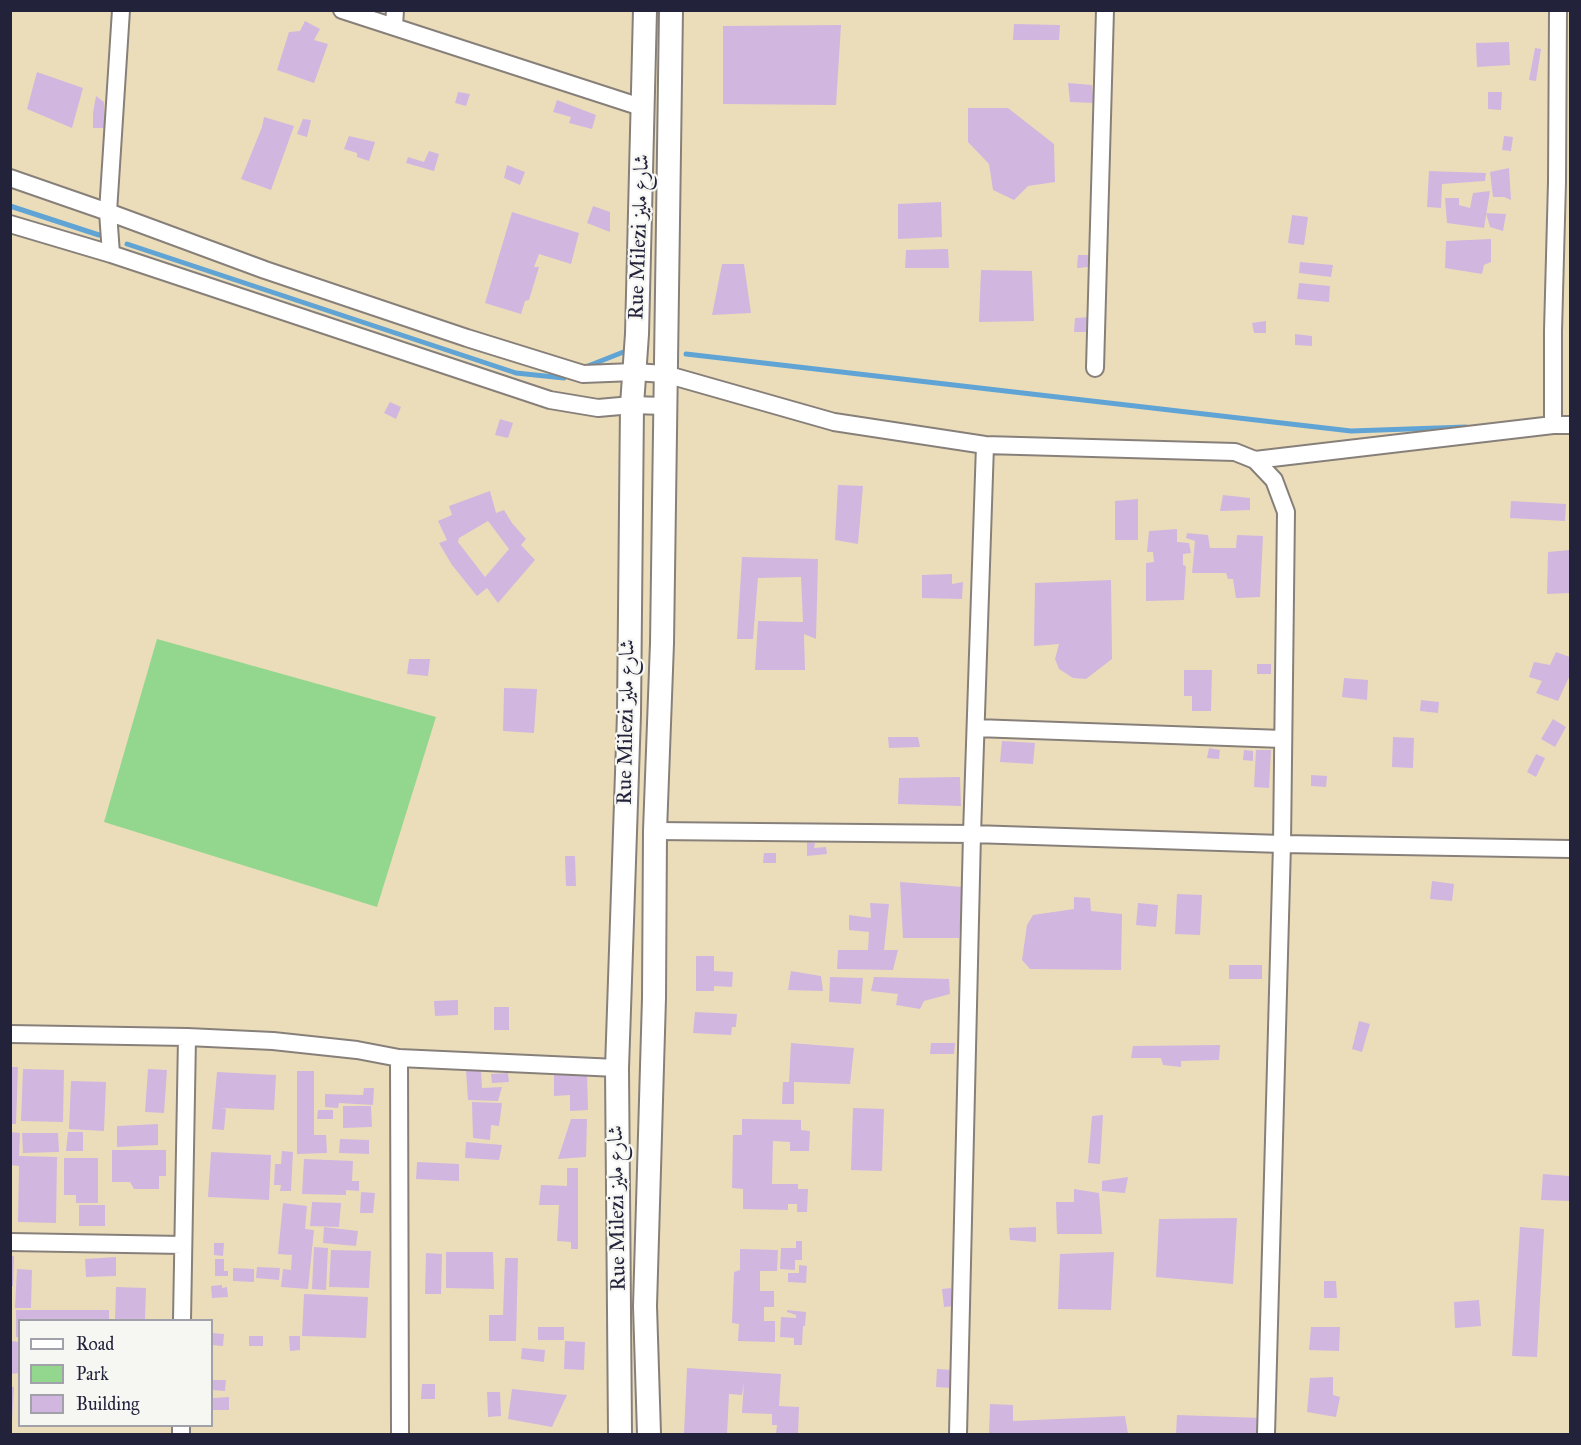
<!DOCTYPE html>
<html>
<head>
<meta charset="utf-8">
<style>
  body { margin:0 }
  #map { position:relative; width:1581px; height:1445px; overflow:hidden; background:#ecddba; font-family:"IM FELL Great Primer",serif }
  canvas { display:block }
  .frame { position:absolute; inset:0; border:12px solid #22223b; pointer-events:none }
  .legend { position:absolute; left:18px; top:1319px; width:195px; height:108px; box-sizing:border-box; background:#f6f6f2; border:2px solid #a1a1a9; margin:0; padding:8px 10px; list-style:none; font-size:18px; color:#22223b }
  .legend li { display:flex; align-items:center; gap:12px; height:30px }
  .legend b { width:30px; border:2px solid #a1a1a9 }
</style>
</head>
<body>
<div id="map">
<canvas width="1581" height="1445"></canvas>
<div class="frame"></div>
<ul class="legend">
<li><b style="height:8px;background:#fff"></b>Road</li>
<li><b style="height:16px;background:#93d78f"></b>Park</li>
<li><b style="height:16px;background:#d1b6e0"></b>Building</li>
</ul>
</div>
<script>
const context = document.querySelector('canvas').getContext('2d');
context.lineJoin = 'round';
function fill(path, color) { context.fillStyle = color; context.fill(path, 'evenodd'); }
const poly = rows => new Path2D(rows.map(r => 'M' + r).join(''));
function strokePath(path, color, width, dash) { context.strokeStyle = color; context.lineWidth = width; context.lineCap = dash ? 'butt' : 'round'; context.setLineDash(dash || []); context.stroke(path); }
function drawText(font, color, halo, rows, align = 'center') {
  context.font = font + ' "IM FELL Great Primer",Amiri,serif'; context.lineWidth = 4.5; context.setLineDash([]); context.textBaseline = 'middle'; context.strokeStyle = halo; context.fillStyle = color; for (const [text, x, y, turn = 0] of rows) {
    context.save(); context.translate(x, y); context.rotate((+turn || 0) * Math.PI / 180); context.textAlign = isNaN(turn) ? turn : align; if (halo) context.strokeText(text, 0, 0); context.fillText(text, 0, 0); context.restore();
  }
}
fill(poly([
  [157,639,436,717,377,907,104,822]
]), '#93d78f');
strokePath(poly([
  [10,206,99,235],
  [127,244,516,373,564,378],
  [686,354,1351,431,1466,427],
  [588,366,626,351]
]), '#60a4d5', 5);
fill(poly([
  [305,21,320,29,314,40,328,44,314,83,277,70,289,32,300,31],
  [1014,24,1060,25,1059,40,1013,40],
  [841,25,836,105,723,104,723,26],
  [1509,42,1510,65,1477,67,1476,43],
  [1535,48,1541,49,1536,81,1529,80],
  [37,72,83,88,72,128,27,109],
  [1068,83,1092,85,1094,103,1070,102],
  [458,92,470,94,466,106,455,103],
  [1488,92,1502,92,1501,110,1488,109],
  [96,96,104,102,105,128,93,128,93,113],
  [557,100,596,115,592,129,569,123,571,117,553,112],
  [968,108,1008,108,1054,144,1055,182,1028,186,1014,200,993,190,989,164,968,142],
  [264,117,294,126,271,190,241,179,262,127],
  [303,119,311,120,307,137,297,134],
  [349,136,375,142,369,161,357,157,357,153,344,149],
  [1504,136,1513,137,1511,151,1502,150],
  [429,151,439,154,434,171,406,163,408,157,424,162],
  [507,165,525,172,520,185,504,178],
  [1509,168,1511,200,1504,197,1493,197,1490,172],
  [1429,171,1486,173,1485,181,1442,184,1441,208,1427,207],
  [1490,191,1484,228,1447,223,1445,198,1459,198,1459,205,1470,208,1473,193],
  [941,202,942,237,898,239,898,204],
  [593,206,610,212,610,232,587,223],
  [512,212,579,233,571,264,539,254,534,267,539,267,529,300,525,301,521,314,485,303],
  [1486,213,1506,214,1503,231,1490,227],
  [1292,215,1308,217,1304,245,1288,243],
  [1491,239,1491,262,1484,265,1482,274,1445,268,1446,241],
  [948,249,949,268,905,268,906,250],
  [1078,255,1090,255,1089,267,1077,268],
  [1300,262,1333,265,1331,277,1299,273],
  [722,264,744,264,751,313,712,315],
  [981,270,1032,271,1034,321,979,322],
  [1299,283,1330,286,1329,302,1297,299],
  [1089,317,1088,332,1074,332,1075,318],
  [1266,321,1266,333,1254,333,1252,323],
  [1295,334,1312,336,1312,346,1295,345],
  [390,402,401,407,396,419,384,413],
  [500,419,513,423,508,438,495,435],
  [838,485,863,486,858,544,835,540],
  [490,491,496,513,504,510,512,523,526,539,521,545,535,560,498,603,487,588,477,596,452,565,439,543,447,540,438,521,452,515,449,506],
  [488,521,509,549,485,577,458,542,459,538],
  [1223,495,1250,498,1250,510,1220,511],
  [1138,499,1138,540,1115,540,1115,501],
  [1511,501,1566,504,1565,521,1510,518],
  [1177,529,1177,542,1189,543,1191,553,1183,554,1183,565,1186,566,1184,600,1146,601,1146,563,1154,562,1153,552,1147,552,1149,531],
  [1187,533,1208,535,1210,548,1236,548,1237,535,1263,536,1260,597,1236,598,1233,579,1228,579,1226,573,1192,573,1195,541,1186,538],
  [1570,550,1570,593,1547,594,1548,552],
  [742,557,818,559,816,639,804,634,805,670,755,670,758,621,803,622,801,577,758,578,753,639,737,639],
  [952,574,952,584,963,582,962,599,922,598,922,575],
  [1111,580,1112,659,1086,679,1073,678,1059,669,1055,659,1059,644,1034,646,1035,583],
  [1556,652,1570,657,1570,675,1558,701,1536,693,1542,681,1529,677,1534,662,1550,665],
  [409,659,430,659,428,676,407,674],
  [1257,664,1271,664,1271,674,1257,674],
  [1184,670,1212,670,1211,711,1192,711,1192,696,1184,696],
  [1344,678,1368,680,1367,700,1342,697],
  [504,688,537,689,534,733,503,731],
  [1421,700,1439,702,1438,713,1420,711],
  [1553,719,1566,727,1555,747,1541,739],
  [888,737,918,737,920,747,889,748],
  [1393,737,1414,738,1413,768,1392,767],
  [1002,741,1035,743,1033,764,1000,762],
  [1209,748,1220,750,1219,759,1207,758],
  [1244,750,1253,751,1253,761,1243,760],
  [1256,750,1271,750,1269,788,1254,787],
  [1536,754,1545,758,1536,777,1527,772],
  [1311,775,1327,776,1326,787,1311,786],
  [960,777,961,806,898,804,899,778],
  [807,842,815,843,814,848,826,847,827,854,807,856],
  [764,853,776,853,776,863,763,863],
  [565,856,575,856,576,886,566,886],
  [1432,881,1454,884,1452,901,1430,899],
  [900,882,963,887,959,938,903,938],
  [1177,894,1202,895,1200,935,1175,934],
  [1074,897,1090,898,1091,911,1122,914,1121,970,1030,969,1022,960,1027,925,1033,915,1074,909],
  [870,903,889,904,884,950,898,950,893,970,837,969,838,950,868,950,869,932,849,930,849,915,871,918],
  [1138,903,1158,905,1156,927,1136,925],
  [696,956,714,956,714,971,733,972,732,987,714,986,714,991,696,991],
  [1229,965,1262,965,1262,979,1229,979],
  [791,971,821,976,823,991,788,990],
  [830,977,863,978,861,1004,829,1002],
  [874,977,949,979,950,994,924,1001,920,1009,896,1005,898,994,871,991],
  [458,1000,458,1015,435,1016,434,1001],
  [494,1007,509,1007,509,1030,494,1030],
  [695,1012,737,1014,736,1027,732,1027,731,1035,693,1033],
  [1359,1021,1370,1024,1362,1052,1352,1049],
  [791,1043,854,1048,850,1084,794,1082,794,1104,782,1104,783,1082,789,1082],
  [931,1043,955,1043,954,1054,930,1054],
  [1220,1045,1219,1060,1181,1061,1181,1067,1163,1065,1161,1058,1131,1058,1133,1046],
  [10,1067,18,1067,16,1124,10,1124],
  [23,1069,64,1070,63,1122,21,1121],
  [148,1069,167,1070,164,1113,145,1112],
  [466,1070,481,1070,482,1088,502,1087,498,1101,468,1100],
  [297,1071,314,1071,314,1135,326,1135,327,1153,297,1154],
  [217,1072,276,1075,274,1110,220,1108,226,1109,224,1130,212,1129],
  [508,1073,509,1082,492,1083,491,1074],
  [587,1073,588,1110,570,1111,570,1095,554,1096,554,1074],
  [71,1081,106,1082,104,1131,69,1129],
  [364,1088,374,1088,373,1105,339,1103,338,1108,325,1107,325,1094,363,1095],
  [472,1102,502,1103,499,1126,491,1125,490,1140,473,1138],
  [343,1106,371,1106,372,1127,343,1128],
  [853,1108,884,1109,882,1171,851,1170],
  [318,1110,333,1110,333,1119,317,1119],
  [1103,1115,1100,1164,1088,1163,1092,1116],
  [571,1119,587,1119,586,1157,558,1159],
  [742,1119,801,1120,801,1130,810,1131,809,1151,790,1151,790,1142,773,1141,772,1184,798,1184,798,1189,808,1189,807,1212,797,1212,797,1204,788,1204,788,1210,743,1209,743,1189,732,1188,733,1135,742,1135],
  [158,1124,158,1145,117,1147,117,1126],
  [10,1132,20,1133,19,1156,57,1157,56,1223,18,1222,19,1166,10,1165],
  [68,1132,83,1132,83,1151,66,1151],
  [22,1133,58,1133,59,1152,23,1153],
  [340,1139,369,1140,369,1154,339,1153],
  [466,1142,502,1145,499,1160,465,1158],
  [112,1150,166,1150,166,1176,159,1176,159,1189,134,1189,130,1182,112,1182],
  [282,1151,293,1152,291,1191,280,1191,281,1185,274,1185,275,1164,281,1164],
  [211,1152,271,1155,269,1200,208,1197],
  [64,1158,98,1158,98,1203,76,1203,76,1195,64,1195],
  [304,1159,353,1161,352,1181,359,1181,359,1191,346,1190,346,1195,302,1194],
  [417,1162,459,1164,459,1181,416,1179],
  [567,1168,578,1168,578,1249,571,1249,571,1242,557,1241,559,1205,539,1205,541,1185,567,1186],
  [1543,1174,1570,1176,1570,1201,1541,1200],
  [1128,1177,1125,1193,1102,1191,1102,1181],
  [1074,1189,1099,1193,1102,1234,1057,1234,1056,1202,1074,1202],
  [361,1192,375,1193,373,1213,360,1213],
  [312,1202,341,1203,339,1227,310,1226],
  [283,1203,307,1206,305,1229,314,1230,308,1289,281,1287,283,1269,291,1270,292,1255,278,1254],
  [79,1205,105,1205,105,1226,79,1226],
  [1237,1218,1233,1284,1156,1277,1159,1219],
  [324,1227,358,1231,356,1246,323,1243],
  [1036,1227,1036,1242,1010,1240,1009,1228],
  [1520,1227,1544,1229,1537,1357,1512,1356],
  [796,1241,802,1241,802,1260,795,1260,795,1270,780,1269,781,1248,796,1248],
  [214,1243,224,1243,223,1256,214,1255],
  [314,1247,328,1248,326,1290,312,1289],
  [740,1249,778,1250,777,1271,760,1271,760,1291,774,1291,774,1307,764,1307,764,1321,775,1321,775,1342,738,1341,739,1324,732,1323,734,1272,740,1270],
  [331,1250,371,1251,369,1288,329,1287],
  [446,1252,493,1252,494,1289,446,1288],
  [1114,1252,1111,1310,1058,1309,1060,1254],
  [426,1253,442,1254,441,1294,425,1294],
  [10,1256,14,1256,13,1286,10,1286],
  [116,1257,116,1276,86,1277,85,1259],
  [505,1258,518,1258,516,1341,489,1341,489,1315,503,1315],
  [215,1259,224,1259,224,1271,228,1271,228,1276,215,1276],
  [799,1265,807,1266,806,1283,788,1282,788,1273,799,1273],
  [257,1267,280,1268,279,1280,256,1278],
  [233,1268,254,1269,254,1282,233,1281],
  [17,1269,32,1270,31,1308,15,1308],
  [1324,1281,1336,1281,1337,1298,1324,1298],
  [222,1285,222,1288,227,1287,228,1297,212,1298,211,1286],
  [116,1287,146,1288,145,1320,115,1320],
  [951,1288,953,1306,944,1307,942,1289],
  [304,1294,368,1297,366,1338,302,1336],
  [1479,1300,1481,1326,1455,1328,1454,1302],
  [16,1310,109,1310,109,1320,20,1320,20,1337,16,1337],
  [787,1310,806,1312,805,1326,803,1326,802,1345,794,1345,794,1338,780,1337,781,1317,796,1318,796,1315,787,1312],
  [538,1327,564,1327,564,1340,538,1340],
  [1311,1327,1340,1327,1339,1351,1309,1350],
  [212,1333,224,1334,223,1346,212,1345],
  [249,1336,263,1336,263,1346,249,1346],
  [289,1336,300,1336,300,1350,290,1351],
  [10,1341,20,1342,20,1373,10,1374],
  [565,1341,585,1342,584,1370,564,1369],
  [522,1348,545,1350,544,1362,521,1359],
  [687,1368,781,1374,779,1406,799,1407,798,1434,776,1434,777,1425,772,1425,772,1414,742,1413,744,1382,742,1395,729,1394,727,1434,684,1434],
  [937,1369,953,1370,952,1388,936,1387],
  [1333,1377,1333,1395,1340,1397,1336,1417,1307,1412,1310,1378],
  [212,1380,226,1380,225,1391,212,1390],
  [422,1384,435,1384,435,1399,421,1399],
  [10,1387,14,1387,12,1422,10,1422],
  [512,1389,567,1395,552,1427,508,1419],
  [487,1392,500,1392,501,1416,488,1417],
  [229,1397,229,1410,213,1410,213,1398],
  [990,1404,1013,1405,1013,1421,1125,1416,1128,1434,989,1434],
  [1177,1415,1262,1418,1261,1434,1176,1434]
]), '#d1b6e0');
const street = poly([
  [342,10,644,108],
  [394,26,395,10],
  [10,178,108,212,265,270,467,338,583,374,634,372,665,374,834,422,985,445,1235,452,1255,460,1274,480,1286,512,1282,844,1266,1434],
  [10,224,111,254,550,400,598,408,632,405,664,406],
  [111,254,108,212,121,10],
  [1095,368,1105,10],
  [1553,425,1553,331,1557,182,1558,10],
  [1255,460,1553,425,1570,425],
  [976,728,1283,739],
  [655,831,972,834,1282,844,1570,849],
  [10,1034,187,1037,273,1041,357,1050,399,1058,617,1068],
  [399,1058,400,1434],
  [10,1242,183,1245],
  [182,1320,187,1037],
  [181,1434,181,1426],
  [958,1434,972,834,985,445]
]);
const secondary = poly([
  [620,1434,617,1068,629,714,632,405,637,334,645,10],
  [649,1434,645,1306,654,998,655,831,662,643,671,10]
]);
strokePath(street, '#87807a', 20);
strokePath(secondary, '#87807a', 26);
strokePath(street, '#fff', 16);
strokePath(secondary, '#fff', 22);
drawText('21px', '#22223b', '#f6f6f2', [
  ["Rue Milezi شارع مليز",640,237,-88],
  ["Rue Milezi شارع مليز",627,722,-89],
  ["Rue Milezi شارع مليز",618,1208,-91]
]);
</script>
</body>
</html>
